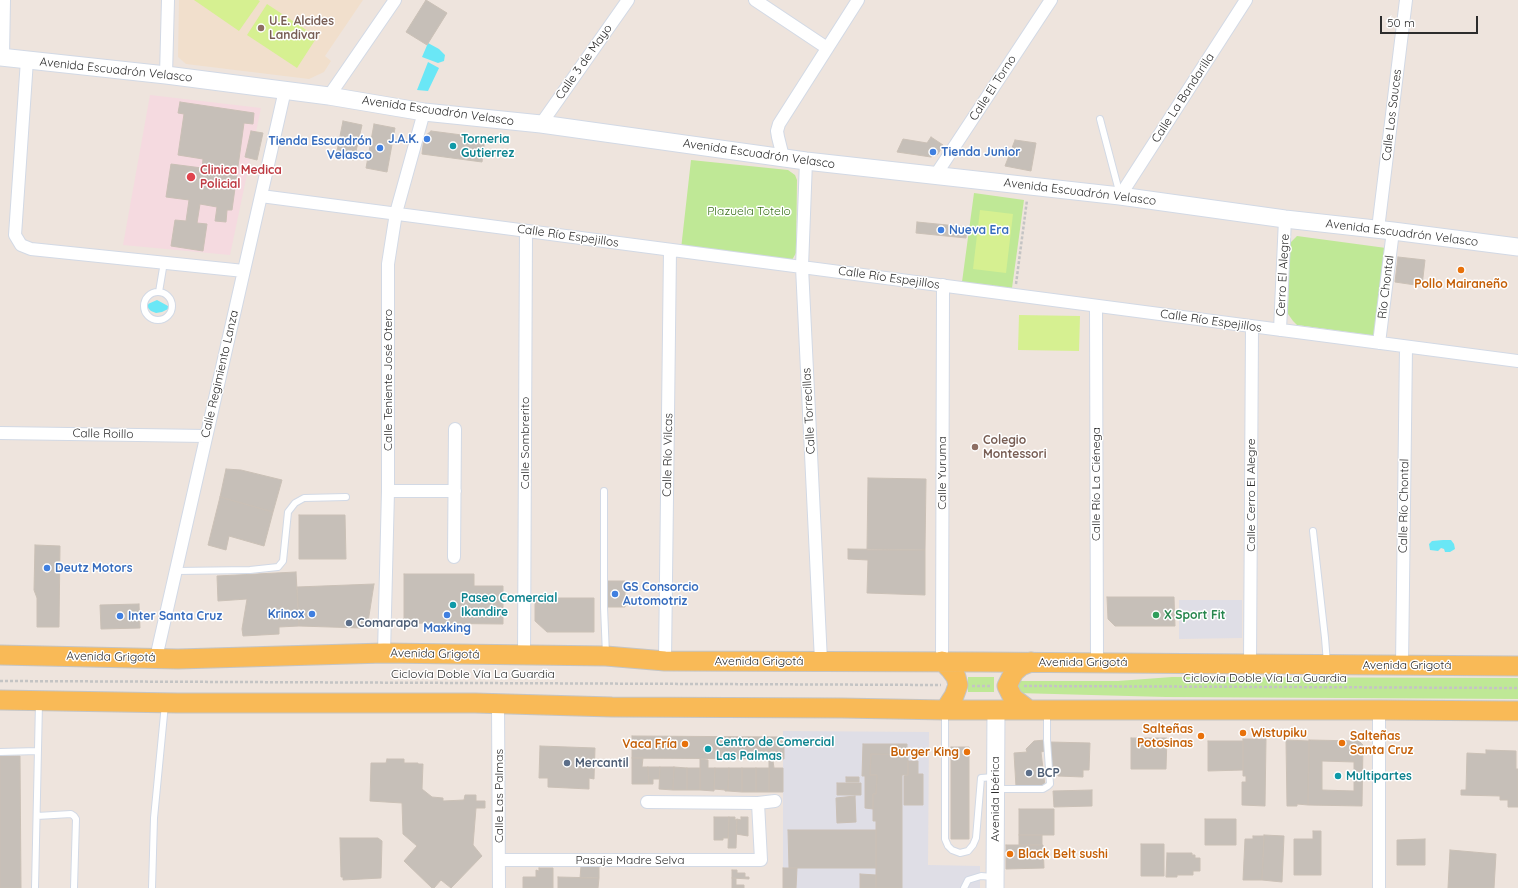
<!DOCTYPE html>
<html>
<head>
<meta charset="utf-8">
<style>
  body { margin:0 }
  #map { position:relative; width:1518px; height:888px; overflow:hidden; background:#eee4dd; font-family:Quicksand,sans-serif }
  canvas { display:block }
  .scale { position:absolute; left:1380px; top:16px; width:98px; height:18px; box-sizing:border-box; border:2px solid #2c2c2c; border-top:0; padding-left:5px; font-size:12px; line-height:14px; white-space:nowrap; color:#2c2c2c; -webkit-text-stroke:3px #fff; paint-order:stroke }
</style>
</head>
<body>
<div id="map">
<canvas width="1518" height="888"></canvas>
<div class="scale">50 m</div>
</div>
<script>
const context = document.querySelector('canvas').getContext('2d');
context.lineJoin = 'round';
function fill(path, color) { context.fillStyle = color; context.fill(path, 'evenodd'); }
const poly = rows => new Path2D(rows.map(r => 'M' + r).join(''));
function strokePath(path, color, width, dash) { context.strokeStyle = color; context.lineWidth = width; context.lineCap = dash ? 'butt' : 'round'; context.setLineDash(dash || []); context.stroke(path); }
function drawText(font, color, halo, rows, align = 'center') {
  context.font = font + ' Quicksand,sans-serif'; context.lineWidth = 3; context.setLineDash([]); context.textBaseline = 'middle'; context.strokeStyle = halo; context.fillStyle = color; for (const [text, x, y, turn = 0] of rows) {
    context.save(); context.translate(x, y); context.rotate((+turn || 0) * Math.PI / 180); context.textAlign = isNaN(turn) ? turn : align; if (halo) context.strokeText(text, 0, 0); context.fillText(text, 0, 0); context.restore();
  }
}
fill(poly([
  [1179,600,1242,600,1242,638,1179,639],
  [783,731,929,732,928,865,980,866,980,888,783,888]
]), '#dfdee6');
fill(poly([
  [179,0,363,0,325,56,331,61,324,72,309,79,186,64,178,57]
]), '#f1dfcc');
fill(poly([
  [150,95,261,108,230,255,123,245]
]), '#f5dae0');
fill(poly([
  [691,160,788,170,795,175,797,180,796,253,792,260,681,249],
  [974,193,1024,200,1012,288,962,282],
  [1297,236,1386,248,1377,336,1297,325,1293,321,1288,314,1289,256,1290,243],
  [968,677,994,677,994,692,968,692],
  [1172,677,1518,678,1518,699,1166,697,1017,693,1014,681,1118,681]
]), '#bfe896');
fill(poly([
  [194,0,258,0,260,1,239,31],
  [267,4,317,37,297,68,247,35],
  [980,210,1013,214,1006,273,973,269],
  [1019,315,1080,316,1079,351,1018,350]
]), '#d6f091');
fill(poly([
  [428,43,439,49,445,55,444,61,438,63,422,57],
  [428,62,439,68,428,91,417,90],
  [157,300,168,306,168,309,162,312,156,313,151,311,148,308,148,304],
  [1443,540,1451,540,1454,544,1455,549,1450,552,1445,552,1444,549,1441,548,1438,551,1430,550,1429,544,1432,541]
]), '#6ae7f6');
const building = poly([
  [426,0,447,13,427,45,406,32,426,0],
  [180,102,254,113,253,124,244,123,232,210,227,210,226,222,215,221,217,207,200,204,197,223,207,224,203,251,171,246,175,220,186,221,189,200,166,197,171,164,202,168,203,159,178,155,184,114,178,113,180,102],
  [343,121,362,125,354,160,336,156,343,121],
  [374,124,395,128,387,172,366,168,374,124],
  [251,131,263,133,257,160,245,157,251,131],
  [431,131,485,138,482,162,422,154,424,137,431,131],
  [931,137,943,145,938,154,931,157,897,152,903,139,927,143,931,137],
  [1015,140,1036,143,1031,171,1005,166,1015,140],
  [917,222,967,227,966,238,916,233,917,222],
  [1398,257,1425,260,1422,286,1395,282,1398,257],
  [226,469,241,470,282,480,273,512,220,497,226,469],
  [868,478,926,479,925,550,867,550,868,478],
  [220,497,273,512,264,546,229,536,226,550,208,545,220,497],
  [299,515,345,515,346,559,299,559,299,515],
  [35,545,60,546,59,627,37,627,37,598,34,590,35,545],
  [848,549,925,550,925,595,867,593,868,560,848,559,848,549],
  [296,572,299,626,279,627,279,634,243,636,242,629,247,599,218,601,217,576,296,572],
  [404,574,474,574,474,586,503,586,503,624,404,623,404,574],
  [605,581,625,581,625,607,605,607,605,581],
  [374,584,368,622,361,628,299,626,297,587,374,584],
  [1107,597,1174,597,1175,626,1115,626,1108,619,1107,597],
  [535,598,594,598,594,632,547,632,535,621,535,598],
  [139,604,140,628,101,629,100,605,139,604],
  [632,736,781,737,781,741,784,741,784,759,632,758,632,736],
  [1131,738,1167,738,1166,769,1131,769,1131,738],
  [1243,739,1266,739,1265,806,1242,805,1242,782,1246,782,1246,776,1243,776,1243,739],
  [1045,740,1045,751,1041,752,1045,786,1016,787,1014,753,1027,752,1026,749,1034,741,1045,740],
  [1286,740,1309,741,1308,805,1297,804,1297,806,1287,806,1286,740],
  [1309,740,1359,741,1363,745,1362,806,1308,805,1309,740],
  [1208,741,1243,741,1243,770,1208,771,1208,741],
  [1050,742,1090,743,1089,770,1083,770,1083,777,1058,776,1058,767,1049,766,1050,742],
  [863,744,907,744,907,755,871,754,870,775,877,775,876,794,873,794,873,809,865,808,865,776,862,776,863,744],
  [540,746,595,748,594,779,589,778,589,789,548,787,548,778,539,778,540,746],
  [951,747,969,747,969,839,951,839,951,747],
  [1486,750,1516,751,1516,769,1518,769,1518,807,1508,807,1508,800,1500,800,1500,796,1461,795,1461,790,1466,790,1467,753,1486,754,1486,750],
  [871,754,908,755,908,775,902,775,902,888,876,888,876,821,873,821,873,794,876,794,877,775,870,775,871,754],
  [0,756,20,756,21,888,0,888,0,756],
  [632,758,643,758,642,767,648,767,649,784,632,784,632,758],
  [387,759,404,759,404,763,418,763,418,764,423,764,422,789,432,797,443,798,443,801,464,800,465,795,476,795,476,801,485,801,485,808,476,808,473,845,482,856,451,888,441,880,434,888,432,888,404,861,417,846,403,834,402,803,370,801,371,763,386,763,387,759],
  [700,759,708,760,708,768,715,768,714,791,700,790,700,759],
  [769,761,773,761,774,768,783,768,783,792,769,792,769,761],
  [908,761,918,761,918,774,923,774,923,805,904,805,904,776,908,775,908,761],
  [1322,761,1354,762,1354,791,1322,790,1322,761],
  [648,767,660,767,659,779,653,779,653,784,649,784,648,767],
  [660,767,674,767,673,790,659,789,660,767],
  [674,767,687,768,687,790,673,790,674,767],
  [687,768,700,768,700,790,687,790,687,768],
  [715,768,729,768,728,791,725,791,725,790,714,789,715,768],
  [729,768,742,768,742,792,728,791,729,768],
  [742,768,756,768,756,792,742,792,742,768],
  [756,768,769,768,769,792,756,792,756,768],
  [846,777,859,777,859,782,846,782,846,777],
  [837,783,861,783,861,795,837,795,837,783],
  [1092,790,1092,806,1054,807,1053,791,1092,790],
  [855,796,856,822,837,823,836,798,855,796],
  [1019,809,1054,809,1054,835,1019,835,1019,809],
  [714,817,729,817,728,838,723,838,723,840,714,840,714,817],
  [729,817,735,817,735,820,737,819,736,848,728,848,729,817],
  [741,817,748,817,748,836,736,834,737,819,741,820,741,817],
  [1205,819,1236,819,1236,845,1205,845,1205,819],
  [788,830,876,830,876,868,789,868,788,830],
  [1313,831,1321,831,1321,875,1294,875,1294,839,1313,839,1313,831],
  [1019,835,1042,835,1042,845,1019,845,1019,835],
  [1264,835,1284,836,1282,882,1262,880,1264,835],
  [1253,836,1264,836,1262,880,1243,880,1245,839,1253,839,1253,836],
  [340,838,378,838,382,841,381,878,343,880,343,877,341,877,340,838],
  [1425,839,1425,865,1397,865,1397,840,1425,839],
  [1141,844,1164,844,1164,876,1141,876,1141,844],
  [1006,845,1043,845,1044,868,1006,869,1006,845],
  [1450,850,1496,854,1494,888,1448,888,1450,850],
  [1167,853,1192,853,1192,855,1195,855,1195,858,1200,858,1200,871,1193,871,1193,875,1177,875,1177,877,1166,877,1167,853],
  [581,866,599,867,599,878,580,878,581,866],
  [539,868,553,868,553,888,523,888,523,877,536,877,536,870,539,871,539,868],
  [783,868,797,868,796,888,783,888,783,868],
  [732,870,737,870,737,873,745,873,745,877,749,877,749,879,732,878,732,870],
  [860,874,876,875,876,888,860,888,860,874],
  [558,877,599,878,598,888,558,888,558,877],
  [732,878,736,878,736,885,744,885,744,888,732,888,732,878]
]);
fill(building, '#c6bfb8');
strokePath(building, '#cac0b6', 1);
const lane = poly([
  [1100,119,1120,195],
  '144 306a14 14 0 1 1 28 0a14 14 0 1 1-28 0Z',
  [159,292,164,262],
  [604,491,604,607,606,655],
  [1313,531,1325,638,1327,663],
  [176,571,250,570,278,567,283,561,288,512,295,503,304,498,346,497],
  [945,712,945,839,948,846,952,850,960,853,968,851,973,845,976,838,981,778,994,777],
  [0,752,38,751],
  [996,789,1043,789,1048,786,1050,784,1047,740,1047,713],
  [37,816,71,814,74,816,76,819,74,888],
  [35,888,39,703],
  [152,888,154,818,165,704],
  [964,888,968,880,981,876,993,877]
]);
const street = poly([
  [755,0,827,48],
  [3,57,4,0],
  [27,60,15,235,21,245,31,249,244,271],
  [166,75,168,0],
  [329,96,395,0],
  [541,124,628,0],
  [783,157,778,137,777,131,779,124,858,0],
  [806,161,802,267,821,661],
  [935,176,1051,0],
  [261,196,1518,361],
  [1120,196,1246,0],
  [1378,229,1406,0],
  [1096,306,1097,662],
  [1280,330,1285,219],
  [1379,343,1393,231],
  [0,433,206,436],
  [388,491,455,491],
  [454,557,455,429],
  [384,653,388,491,388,264,396,213,424,112],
  [524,656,526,231],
  [156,658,285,90],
  [665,661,670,250],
  [942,661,943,285],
  [1250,664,1252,326],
  [1402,665,1406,347],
  [498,703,499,888],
  [1379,710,1379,888],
  [758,803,775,801],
  [499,860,761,860,758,803,647,802]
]);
const secondary = poly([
  [0,57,166,75,329,96,424,112,541,124,806,161,1120,196,1285,219,1393,231,1518,247],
  [995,888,996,710]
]);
const primary = poly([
  [0,655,178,659,384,653,606,656,665,661,981,662,1518,666],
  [942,661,950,669,956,677,958,685,954,696,945,710],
  [0,700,177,703,475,703,612,707,842,708,945,710,1379,710,1518,711],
  [1029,710,1013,698,1007,686,1014,672,1021,666,1031,662]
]);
strokePath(lane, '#d2d9e5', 8);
strokePath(street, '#d2d9e5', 14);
strokePath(secondary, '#d2d9e5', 19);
strokePath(primary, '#c4c4c4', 21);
strokePath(poly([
  [1016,284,1027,200],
  [0,681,941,685],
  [972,686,991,686],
  [1024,686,1518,688]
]), '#c4c4c4', 2.5, [3, 2]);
strokePath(lane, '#fff', 6);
strokePath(street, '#fff', 12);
strokePath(secondary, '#fff', 17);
strokePath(primary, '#f9ba57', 19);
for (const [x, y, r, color] of [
  [261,28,4,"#8d6e63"],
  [427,139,4,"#3f7fe0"],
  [453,146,4,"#0f9aa8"],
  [380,148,4,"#3f7fe0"],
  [933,152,4,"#3f7fe0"],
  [191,177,5,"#e0444e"],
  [941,230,4,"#3f7fe0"],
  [1461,270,4,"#e8710a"],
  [975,447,4,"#8d6e63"],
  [47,568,4,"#3f7fe0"],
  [615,594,4,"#3f7fe0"],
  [453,605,4,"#0f9aa8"],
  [312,614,4,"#3f7fe0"],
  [447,615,4,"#3f7fe0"],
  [1156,615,4,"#2e9e5b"],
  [120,616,4,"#3f7fe0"],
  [349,623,4,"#5c6f8a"],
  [1243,733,4,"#e8710a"],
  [1201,736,4,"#e8710a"],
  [1342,743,4,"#e8710a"],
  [685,744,4,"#e8710a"],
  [708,749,4,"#0f9aa8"],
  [967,752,4,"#e8710a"],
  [567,763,4,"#5c6f8a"],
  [1029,773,4,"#5c6f8a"],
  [1338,776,4,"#0f9aa8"],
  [1010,854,4,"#e8710a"]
]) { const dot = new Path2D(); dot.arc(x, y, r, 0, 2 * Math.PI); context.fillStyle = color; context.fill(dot); strokePath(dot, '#fff', 1.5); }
drawText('bold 12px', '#785e54', '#fff', [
  ["U.E. Alcides",269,21],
  ["Landivar",269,35],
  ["Colegio",983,440],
  ["Montessori",983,454]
], 'left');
drawText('12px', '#2c2c2c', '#fff', [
  ["Calle 3 de Mayo",584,62,-55],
  ["Avenida Escuadrón Velasco",116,70,6],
  ["Calle El Torno",993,88,-57],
  ["Calle La Bandarilla",1183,98,-57],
  ["Avenida Escuadrón Velasco",438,111,8],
  ["Calle Los Sauces",1392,115,-83],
  ["Avenida Escuadrón Velasco",759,154,8],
  ["Avenida Escuadrón Velasco",1080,192,7],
  ["Avenida Escuadrón Velasco",1402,233,7],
  ["Calle Río Espejillos",568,236,8],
  ["Cerro El Alegre",1283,275,-87],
  ["Calle Río Espejillos",889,278,8],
  ["Río Chontal",1386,287,-83],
  ["Calle Río Espejillos",1211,321,8],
  ["Calle Regimiento Lanza",220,374,-77],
  ["Calle Teniente José Otero",388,380,-90],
  ["Calle Torrecillas",809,411,-93],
  ["Calle Roillo",103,434,1],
  ["Calle Sombrerito",525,443,-90],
  ["Calle Río Vilcas",668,455,-89],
  ["Calle Yuruma",942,473,-90],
  ["Calle Río La Ciénega",1096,484,-90],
  ["Calle Cerro El Alegre",1251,495,-90],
  ["Calle Río Chontal",1404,506,-89],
  ["Avenida Grigotá",435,654,1],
  ["Avenida Grigotá",111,657,1],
  ["Avenida Grigotá",759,661],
  ["Avenida Grigotá",1083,662],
  ["Avenida Grigotá",1407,665],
  ["Ciclovía Doble Vía La Guardia",473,674],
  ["Ciclovía Doble Vía La Guardia",1265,678],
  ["Calle Las Palmas",499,796,-90],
  ["Avenida Ibérica",995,799,-90],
  ["Pasaje Madre Selva",630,860]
]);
drawText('bold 12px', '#366cbe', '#fff', [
  ["J.A.K.",419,139,"right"],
  ["Tienda Escuadrón",372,141,"right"],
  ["Velasco",372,155,"right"],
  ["Tienda Junior",941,152],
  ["Nueva Era",949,230],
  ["Deutz Motors",55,568],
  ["GS Consorcio",623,587],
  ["Automotriz",623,601],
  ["Krinox",304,614,"right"],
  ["Inter Santa Cruz",128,616],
  ["Maxking",447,628,"center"]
], 'left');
drawText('bold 12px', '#0d838f', '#fff', [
  ["Torneria",461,139],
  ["Gutierrez",461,153],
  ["Paseo Comercial",461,598],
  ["Ikandire",461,612],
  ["Centro de Comercial",716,742],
  ["Las Palmas",716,756],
  ["Multipartes",1346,776]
], 'left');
drawText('bold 12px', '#be3a42', '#fff', [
  ["Clinica Medica",200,170],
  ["Policial",200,184]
], 'left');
drawText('12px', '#366e16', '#fff', [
  ["Plazuela Totelo",749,211]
]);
drawText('bold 12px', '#c56008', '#fff', [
  ["Pollo Mairaneño",1461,284,"center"],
  ["Salteñas",1193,729],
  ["Potosinas",1193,743],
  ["Wistupiku",1251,733,"left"],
  ["Salteñas",1350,736,"left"],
  ["Santa Cruz",1350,750,"left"],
  ["Vaca Fría",677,744],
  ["Burger King",959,752],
  ["Black Belt sushi",1018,854,"left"]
], 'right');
drawText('bold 12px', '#27864d', '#fff', [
  ["X Sport Fit",1164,615]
], 'left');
drawText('bold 12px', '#4e5e75', '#fff', [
  ["Comarapa",357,623],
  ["Mercantil",575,763],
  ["BCP",1037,773]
], 'left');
</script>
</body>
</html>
